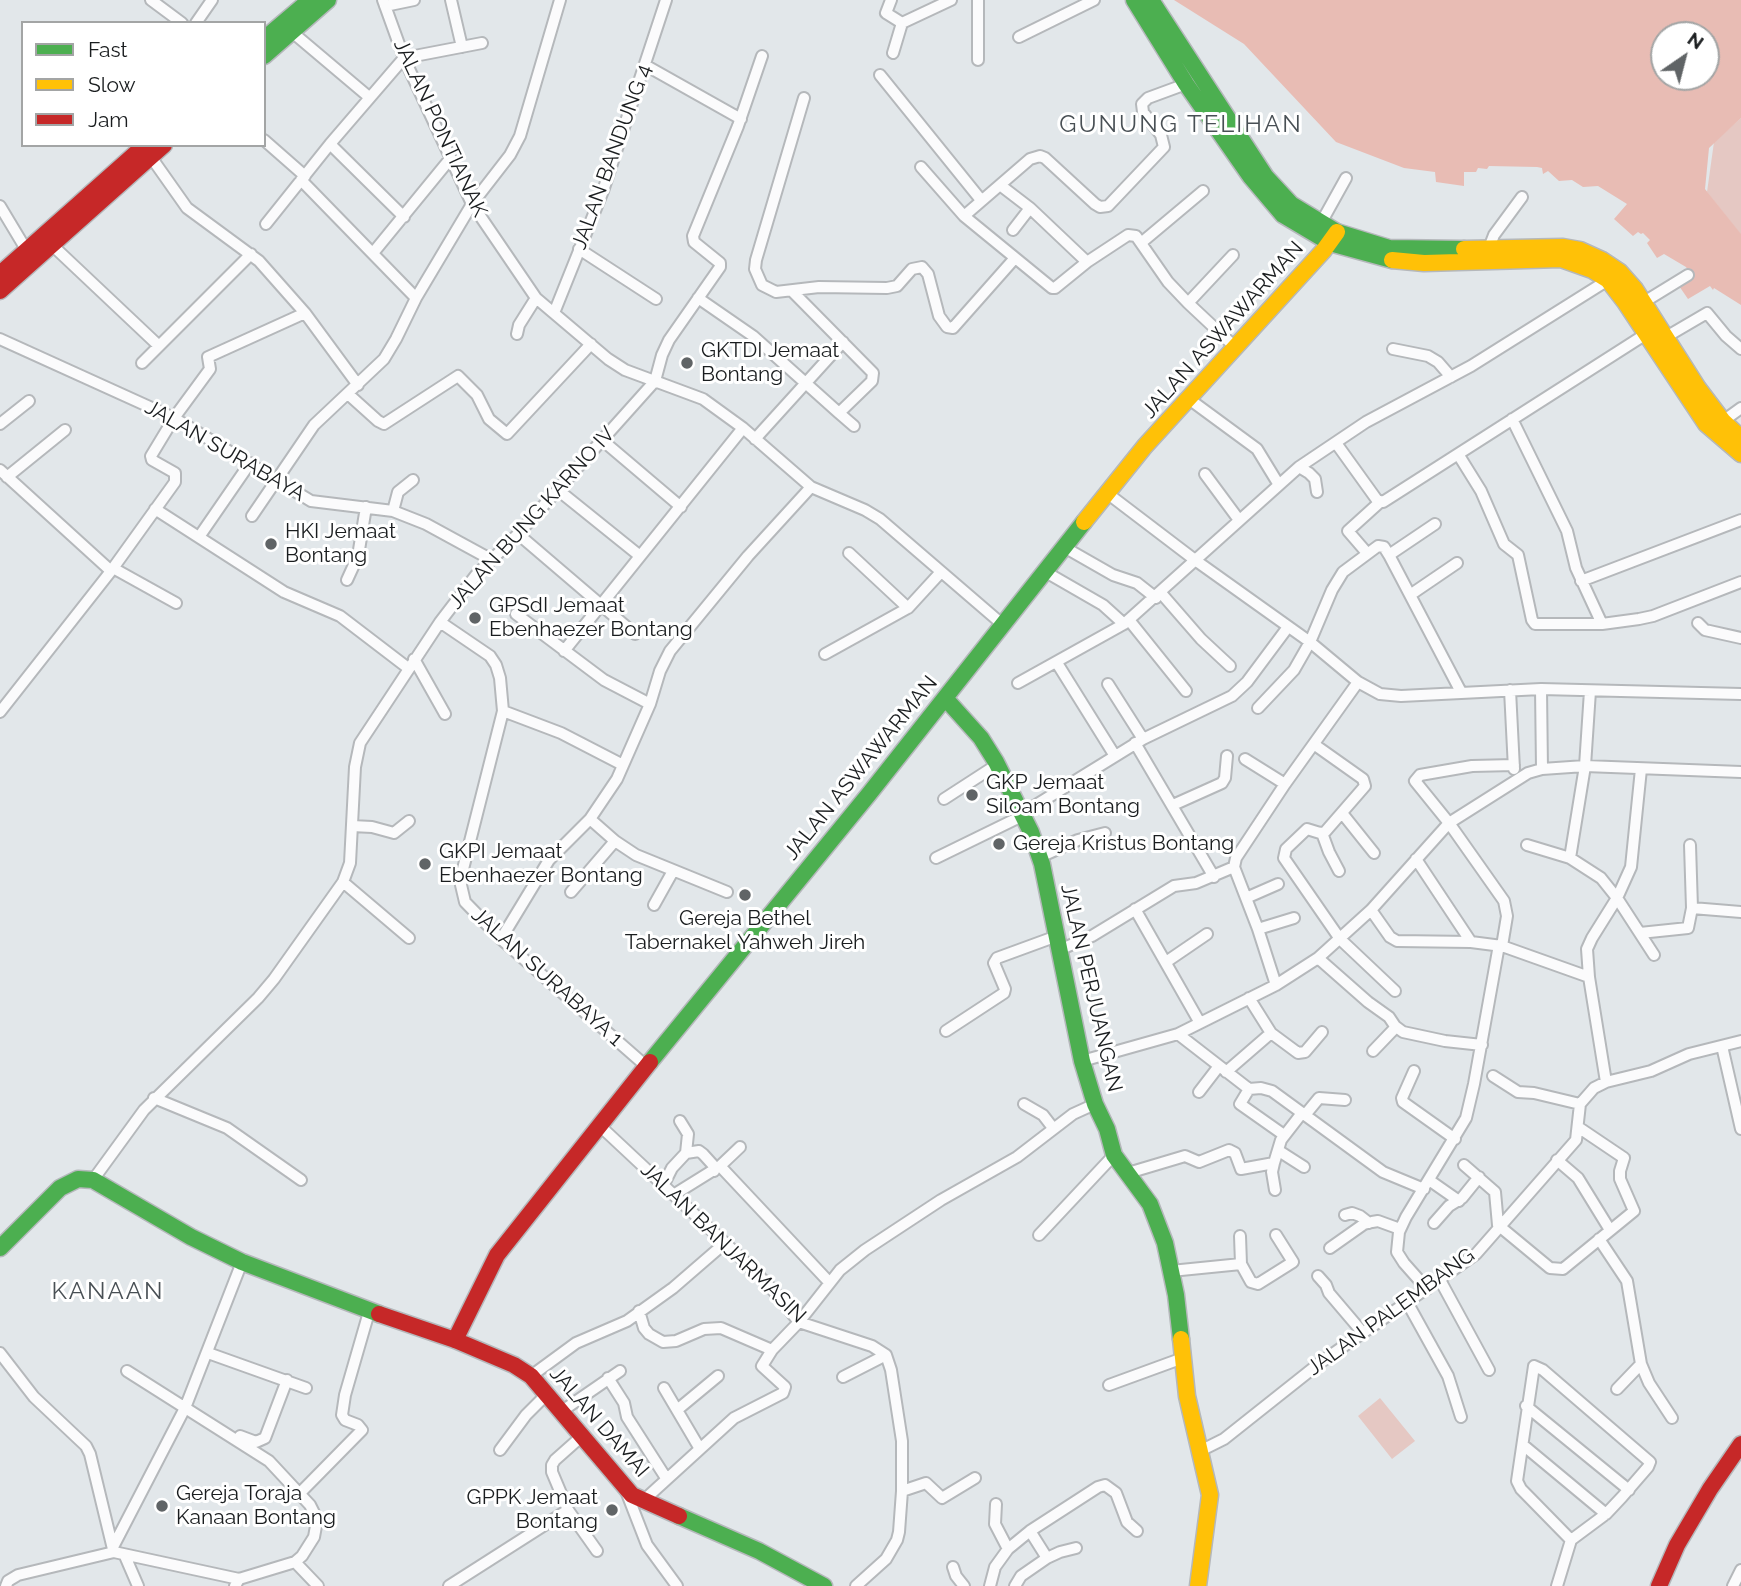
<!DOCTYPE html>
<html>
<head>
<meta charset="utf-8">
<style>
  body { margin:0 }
  #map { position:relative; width:1741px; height:1586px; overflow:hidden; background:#e2e7ea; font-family:Raleway,sans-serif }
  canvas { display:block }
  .legend { position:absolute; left:21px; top:21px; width:245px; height:126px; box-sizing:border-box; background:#fff; border:2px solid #a3a5a5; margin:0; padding:9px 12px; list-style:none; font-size:21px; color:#1a1d1f }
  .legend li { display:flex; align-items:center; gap:14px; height:35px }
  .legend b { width:35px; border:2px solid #a3a5a5 }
  .north { position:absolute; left:1650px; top:21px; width:70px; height:70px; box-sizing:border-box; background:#fff; border:2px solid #a3a5a5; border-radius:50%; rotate:35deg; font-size:19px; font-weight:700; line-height:28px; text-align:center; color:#1a1d1f }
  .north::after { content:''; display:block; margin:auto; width:24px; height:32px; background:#606466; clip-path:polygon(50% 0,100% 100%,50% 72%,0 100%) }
</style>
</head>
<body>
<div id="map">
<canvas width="1741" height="1586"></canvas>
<ul class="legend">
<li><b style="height:9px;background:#4caf50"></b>Fast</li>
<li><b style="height:9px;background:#ffc107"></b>Slow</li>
<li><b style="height:9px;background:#c62828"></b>Jam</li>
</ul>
<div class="north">N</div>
</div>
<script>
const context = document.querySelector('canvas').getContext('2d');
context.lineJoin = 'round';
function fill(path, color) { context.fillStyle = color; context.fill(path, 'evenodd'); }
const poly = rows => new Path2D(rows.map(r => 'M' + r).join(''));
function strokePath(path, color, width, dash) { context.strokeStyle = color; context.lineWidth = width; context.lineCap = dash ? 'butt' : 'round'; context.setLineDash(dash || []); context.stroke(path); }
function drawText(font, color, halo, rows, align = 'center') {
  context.font = font + ' Raleway,sans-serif'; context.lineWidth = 6; context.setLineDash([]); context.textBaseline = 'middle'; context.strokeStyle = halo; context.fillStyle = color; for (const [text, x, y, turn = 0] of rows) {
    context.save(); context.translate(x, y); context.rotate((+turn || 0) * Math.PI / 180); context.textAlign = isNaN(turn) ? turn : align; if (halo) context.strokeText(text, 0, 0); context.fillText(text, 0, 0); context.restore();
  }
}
fill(poly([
  [1741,118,1741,235,1707,192,1714,142],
  [1380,1398,1415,1441,1392,1459,1358,1416]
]), '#e5c8c3');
fill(poly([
  [1174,0,1741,0,1741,118,1709,148,1705,189,1741,234,1741,305,1714,288,1713,290,1710,286,1688,299,1677,283,1690,274,1686,267,1664,254,1657,258,1647,243,1650,240,1643,233,1641,234,1638,232,1633,236,1614,219,1627,204,1598,186,1583,187,1572,180,1559,181,1548,171,1543,174,1542,168,1537,167,1489,166,1487,169,1478,168,1476,172,1464,172,1464,186,1436,182,1435,172,1404,168,1336,142,1244,44],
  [1664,35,1706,35,1706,77,1664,77]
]), '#e8bcb4');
const street = poly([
  [151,0,182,23],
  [383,0,404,58,472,204,536,298,608,359,625,370,703,399,743,428,811,487,865,510,880,519,1002,624],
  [451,0,462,47],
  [891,0,886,13,902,23,951,0],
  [385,6,414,0],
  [196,23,212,0],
  [292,32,369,97],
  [1019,37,1094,0],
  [893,53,902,23],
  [978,60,978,0],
  [645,65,741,119],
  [880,75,981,200],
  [1186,84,1148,98,1142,104,1143,112,1161,135,1164,147,1108,206,1100,207,1095,204,1045,158,1040,156,1030,159,964,216,1052,288,1055,288,1087,262,1128,235,1136,236,1168,282,1188,303,1236,348],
  [804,98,756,260,755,269,762,285,776,292,819,287,887,288,897,286,912,269,922,267,928,274,939,316,947,327,953,328,1015,258],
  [264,140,305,176],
  [330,144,404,217],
  [151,157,187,208,259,261,305,313,358,385],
  [921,167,964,216],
  [301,180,416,298],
  [1000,185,1030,208,1087,262],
  [0,206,27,251],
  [1321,223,1346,178],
  [266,224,330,144,404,58,482,43],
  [1013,230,1030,208],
  [1141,243,1203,191],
  [52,245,159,346],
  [1489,248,1494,235,1522,197],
  [579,249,656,299],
  [373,253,450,159],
  [698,298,753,336,839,413,872,381,873,373,792,291],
  [1644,302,1688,275],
  [1188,303,1233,255],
  [554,313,603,191,666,0],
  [517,334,519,325,536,298],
  [1666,337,1707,313,1726,336,1741,349],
  [0,339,174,418,311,501,393,511,426,524,492,560],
  [1393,349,1428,356,1438,362,1451,377],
  [142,363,251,254],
  [348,394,378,421,384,424,458,376,477,395,489,419,507,434,591,344],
  [1189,399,1257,449,1279,485],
  [839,413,854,426],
  [1512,419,1567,531,1576,568,1602,624],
  [1723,421,1741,408],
  [0,424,29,401],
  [755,439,843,342],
  [602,440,681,507],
  [1336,443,1377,500,1383,502,1646,334],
  [1458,454,1481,491,1504,544,1518,555,1532,620,1535,624,1602,624,1639,619,1653,616,1741,582],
  [1299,467,1309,473,1315,479,1317,492],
  [0,470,111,571,175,482,175,473,152,460,151,456,174,418,210,369,208,357,305,313],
  [1205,474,1239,520],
  [7,477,65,430],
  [558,490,640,556],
  [1107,493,1195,560,1310,642,1358,682,1380,694,1401,696,1541,689,1741,694],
  [155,509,284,592,340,616,408,668],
  [393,511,398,492,413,480],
  [252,516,314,425,384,359,396,339,416,298,472,204,510,155,520,136,560,0],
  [518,534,635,634],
  [199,537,250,463],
  [1064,547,1113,575,1137,583,1156,598],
  [849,553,908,608],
  [1367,553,1348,531,1380,502],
  [1389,555,1435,524],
  [113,568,176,603],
  [1044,571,1103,605,1124,624],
  [347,580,358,556,366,507],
  [1581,581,1741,520],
  [1161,593,1201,639,1230,666],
  [1410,595,1457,563],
  [516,614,604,680,650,704],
  [1129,620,1186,691],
  [440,622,490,656,496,665,500,678,503,711,462,873,461,885,465,902,501,939,646,1066],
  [1698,623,1705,630,1741,638],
  [564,651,743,428],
  [825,654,908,608,941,572],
  [414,659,445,714],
  [1057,663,1115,756],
  [1018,683,1124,624,1299,467,1366,422,1471,366,1608,280],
  [1108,684,1143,739],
  [1541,689,1542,769],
  [1510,690,1514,769],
  [1258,708,1294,670,1310,642,1332,590,1343,572,1378,546,1384,547,1389,555,1461,692],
  [503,711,561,733,623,765],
  [0,712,111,571],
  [1135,743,1214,877],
  [1315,745,1363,779,1365,786,1325,832,1320,833,1307,829,1286,849,1284,858,1340,939,1395,991],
  [1245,759,1285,784],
  [1514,765,1472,766,1420,775,1415,781,1449,823,1528,773,1542,769,1585,766,1741,772],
  [944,799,998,764],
  [1173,805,1222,783,1225,778,1227,756],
  [1023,813,1143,739,1232,696,1247,682,1288,627],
  [1342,813,1374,853],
  [590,819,615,841,636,855,727,892],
  [352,826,372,827,394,833,409,821],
  [1322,833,1329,852,1339,871],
  [1527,845,1570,858,1601,878,1617,898,1654,955],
  [1040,857,1078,840,1105,833],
  [936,858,1024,815],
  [1570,858,1585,766,1590,691],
  [1416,859,1471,942,1502,946,1589,977],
  [343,882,409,938],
  [571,892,615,841],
  [1246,898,1278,884],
  [654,905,673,871],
  [1692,908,1741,912],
  [1135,909,1200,1023],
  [1371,910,1390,937,1397,941,1471,942],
  [1258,929,1294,918],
  [1640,933,1688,928,1692,908,1690,845],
  [501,939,549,860,590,819,617,779,650,704,660,671,670,651,748,556,811,487],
  [1059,950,1092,936,1174,886,1196,883,1234,867],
  [1318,958,1368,1002,1389,1017,1395,1026,1403,1032,1445,1041,1482,1045],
  [1166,962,1207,934],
  [1276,985,1258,929,1234,867,1236,858,1285,784,1358,682],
  [1249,998,1271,1033,1298,1053,1305,1052,1322,1032],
  [946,1031,1004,993,1005,989,994,963,997,958,1057,936],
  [1178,1034,1249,1089,1261,1088,1272,1091,1383,1172,1424,1189],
  [1722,1046,1741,1129],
  [1373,1051,1396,1027],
  [1082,1061,1178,1034,1276,985,1318,958,1371,910,1449,823,1504,901,1507,916,1502,946],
  [1414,1071,1402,1098,1403,1102,1455,1139],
  [1226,1072,1271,1033],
  [1493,1076,1518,1092,1534,1093,1580,1104],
  [1606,1082,1589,977,1587,949,1592,938,1617,898,1631,867,1641,769],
  [1249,1089,1240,1104,1284,1135],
  [1199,1092,1219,1066],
  [154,1098,227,1128,301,1180],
  [1024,1104,1043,1115,1053,1128],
  [1305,1115,1319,1098,1345,1100],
  [599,1125,739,1256,773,1290,799,1322,872,1346,886,1355,891,1370,902,1441,902,1491,899,1532,897,1540,886,1559,856,1586],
  [1279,1151,1304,1167],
  [686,1153,699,1151,703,1154,713,1165,714,1171],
  [1557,1160,1578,1178,1610,1230],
  [1274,1163,1272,1172,1275,1190],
  [1464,1165,1495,1192,1498,1225,1550,1268,1563,1269,1634,1211,1620,1179,1620,1171,1624,1158,1578,1127],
  [720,1166,740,1147],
  [1128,1173,1185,1156,1199,1162,1229,1150,1235,1153,1241,1169,1274,1163,1281,1140,1302,1113],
  [93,1180,144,1110,258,998,274,979,343,882,350,863,355,767,360,743,440,622,476,575,518,534,655,381,662,355,669,340,720,267,720,263,694,242,693,236,738,126,762,56],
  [1429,1180,1459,1201],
  [664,1184,672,1168,686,1153,688,1134,680,1121],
  [675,1194,720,1166,829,1282],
  [1345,1215,1352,1213,1360,1216,1369,1223],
  [1434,1223,1449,1206,1462,1198,1479,1177],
  [1039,1235,1114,1155],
  [1240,1236,1241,1264],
  [1599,1239,1627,1281,1641,1364,1649,1383,1672,1418],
  [1330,1248,1364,1224,1372,1222,1378,1221,1400,1229],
  [1171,1271,1241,1264,1251,1282,1258,1284,1293,1262,1276,1235],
  [1318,1276,1326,1285,1329,1293,1363,1333],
  [1440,1280,1489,1370],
  [1427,1289,1404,1263,1397,1252,1399,1232,1406,1217,1466,1118,1474,1084,1499,945],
  [1407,1302,1448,1376,1461,1417],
  [639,1311,644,1328,649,1334,663,1342,676,1341,704,1329,721,1328,772,1350,799,1322,840,1270,865,1250,941,1200,1017,1157,1073,1114,1095,1104],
  [0,1353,34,1397,86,1446,90,1454,113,1549],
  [208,1353,306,1388],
  [127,1371,269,1461,310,1505,315,1515,316,1526,314,1537,302,1556,295,1562,239,1579,235,1586],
  [531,1376,576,1343,627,1321,673,1288,725,1243],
  [843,1377,886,1355],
  [608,1378,624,1403,627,1417,666,1478],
  [1109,1385,1183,1358],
  [664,1388,700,1449],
  [1617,1389,1641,1364],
  [1526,1406,1629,1490],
  [677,1410,718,1376],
  [562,1411,620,1371],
  [240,1436,256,1442,265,1438,287,1380],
  [582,1436,555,1460,552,1465,552,1472,568,1510,597,1551],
  [1523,1445,1606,1514],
  [500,1450,526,1415,547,1394],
  [1200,1451,1224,1439,1321,1362,1476,1254,1576,1140,1580,1104,1594,1088,1606,1082,1651,1071,1689,1054,1741,1041],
  [626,1491,647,1545,677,1586],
  [902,1491,926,1483,942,1498,975,1478],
  [300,1493,362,1430,358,1425,345,1420,342,1415,345,1395,369,1312],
  [644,1500,734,1418,783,1393,785,1387,762,1366,772,1350],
  [996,1504,995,1524,1008,1549],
  [1030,1531,1047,1558,1060,1552,1076,1548],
  [113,1547,185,1408,242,1262],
  [125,1556,138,1586],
  [295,1562,318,1586],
  [953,1567,956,1576,964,1586],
  [6,1586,8,1581,18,1575,114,1552,239,1579],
  [449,1586,568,1510],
  [990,1586,995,1567,1008,1549,1030,1531,1098,1487,1105,1485,1116,1493,1127,1522,1137,1531],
  [1015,1586,1021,1576,1047,1558],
  [1557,1586,1571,1540,1521,1489,1517,1481,1534,1366,1543,1370,1650,1462,1648,1467,1622,1497,1606,1514,1571,1540],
  [1733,1586,1741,1570]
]);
const fast = poly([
  [1134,0,1186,84,1250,176,1283,215,1330,243,1392,260],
  [1151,0,1266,177,1291,204,1337,232,1389,248,1464,249],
  [264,39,310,0],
  [264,56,328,0],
  [945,698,981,738,996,762,1031,832,1042,864,1082,1061,1095,1104,1107,1129,1114,1155,1150,1204,1165,1243,1176,1295,1181,1339],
  [650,1062,869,794,1084,522],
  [0,1248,60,1188,78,1179,93,1180,191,1237,242,1262,379,1314],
  [679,1516,759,1551,824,1586]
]);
const slow = poly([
  [1464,249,1563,247,1580,250,1602,260,1620,272,1635,289,1698,388,1723,421,1741,438],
  [1392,260,1424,263,1561,259,1592,270,1608,280,1625,302,1706,424,1741,454],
  [1084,522,1145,446,1324,250,1337,232],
  [1181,1339,1187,1396,1210,1495,1198,1586]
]);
const jam = poly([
  [0,274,145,145],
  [0,291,164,145],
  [379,1314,455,1340,514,1365,531,1376,632,1495,679,1516],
  [455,1340,497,1255,650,1062],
  [1659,1586,1677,1545,1710,1489,1741,1444]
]);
strokePath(street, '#b5b8bb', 14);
strokePath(fast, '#b5b8bb', 19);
strokePath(slow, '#b5b8bb', 19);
strokePath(jam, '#b5b8bb', 19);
strokePath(street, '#fbfbfc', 10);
strokePath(fast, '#4caf50', 16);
strokePath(slow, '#ffc107', 16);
strokePath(jam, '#c62828', 16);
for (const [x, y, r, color] of [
  [687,363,7,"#606466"],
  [271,544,7,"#606466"],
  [475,618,7,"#606466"],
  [972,795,7,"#606466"],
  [999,844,7,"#606466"],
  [425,864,7,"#606466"],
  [745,895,7,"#606466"],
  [162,1506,7,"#606466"],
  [612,1510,7,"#606466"]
]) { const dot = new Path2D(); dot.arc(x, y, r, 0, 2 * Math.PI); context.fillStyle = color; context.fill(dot); strokePath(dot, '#fff', 2.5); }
drawText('21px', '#1a1d1f', '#fff', [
  ["JALAN PONTIANAK",440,128,65],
  ["JALAN BANDUNG 4",612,157,-70],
  ["JALAN ASWAWARMAN",1223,330,-48],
  ["JALAN SURABAYA",225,451,30],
  ["JALAN BUNG KARNO IV",532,518,-48],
  ["JALAN ASWAWARMAN",861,768,-51],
  ["JALAN SURABAYA 1",547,977,42],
  ["JALAN PERJUANGAN",1091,988,77],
  ["JALAN BANJARMASIN",723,1243,44],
  ["JALAN PALEMBANG",1391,1312,-36],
  ["JALAN DAMAI",599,1422,49]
]);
drawText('21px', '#1a1d1f', '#fff', [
  ["GKTDI Jemaat",701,351],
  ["Bontang",701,375],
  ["HKI Jemaat",285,532],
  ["Bontang",285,556],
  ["GPSdI Jemaat",489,606],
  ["Ebenhaezer Bontang",489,630],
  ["GKP Jemaat",986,783],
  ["Siloam Bontang",986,807],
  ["Gereja Kristus Bontang",1013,844],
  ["GKPI Jemaat",439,852],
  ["Ebenhaezer Bontang",439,876],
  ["Gereja Bethel",745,919,"center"],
  ["Tabernakel Yahweh Jireh",745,943,"center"],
  ["Gereja Toraja",176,1494],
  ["Kanaan Bontang",176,1518],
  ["GPPK Jemaat",598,1498,"right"],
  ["Bontang",598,1522,"right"]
], 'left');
context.letterSpacing = '2px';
drawText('24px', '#495055', '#fff', [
  ["GUNUNG TELIHAN",1181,125],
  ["KANAAN",108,1292]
]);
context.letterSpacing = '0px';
</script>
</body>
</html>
